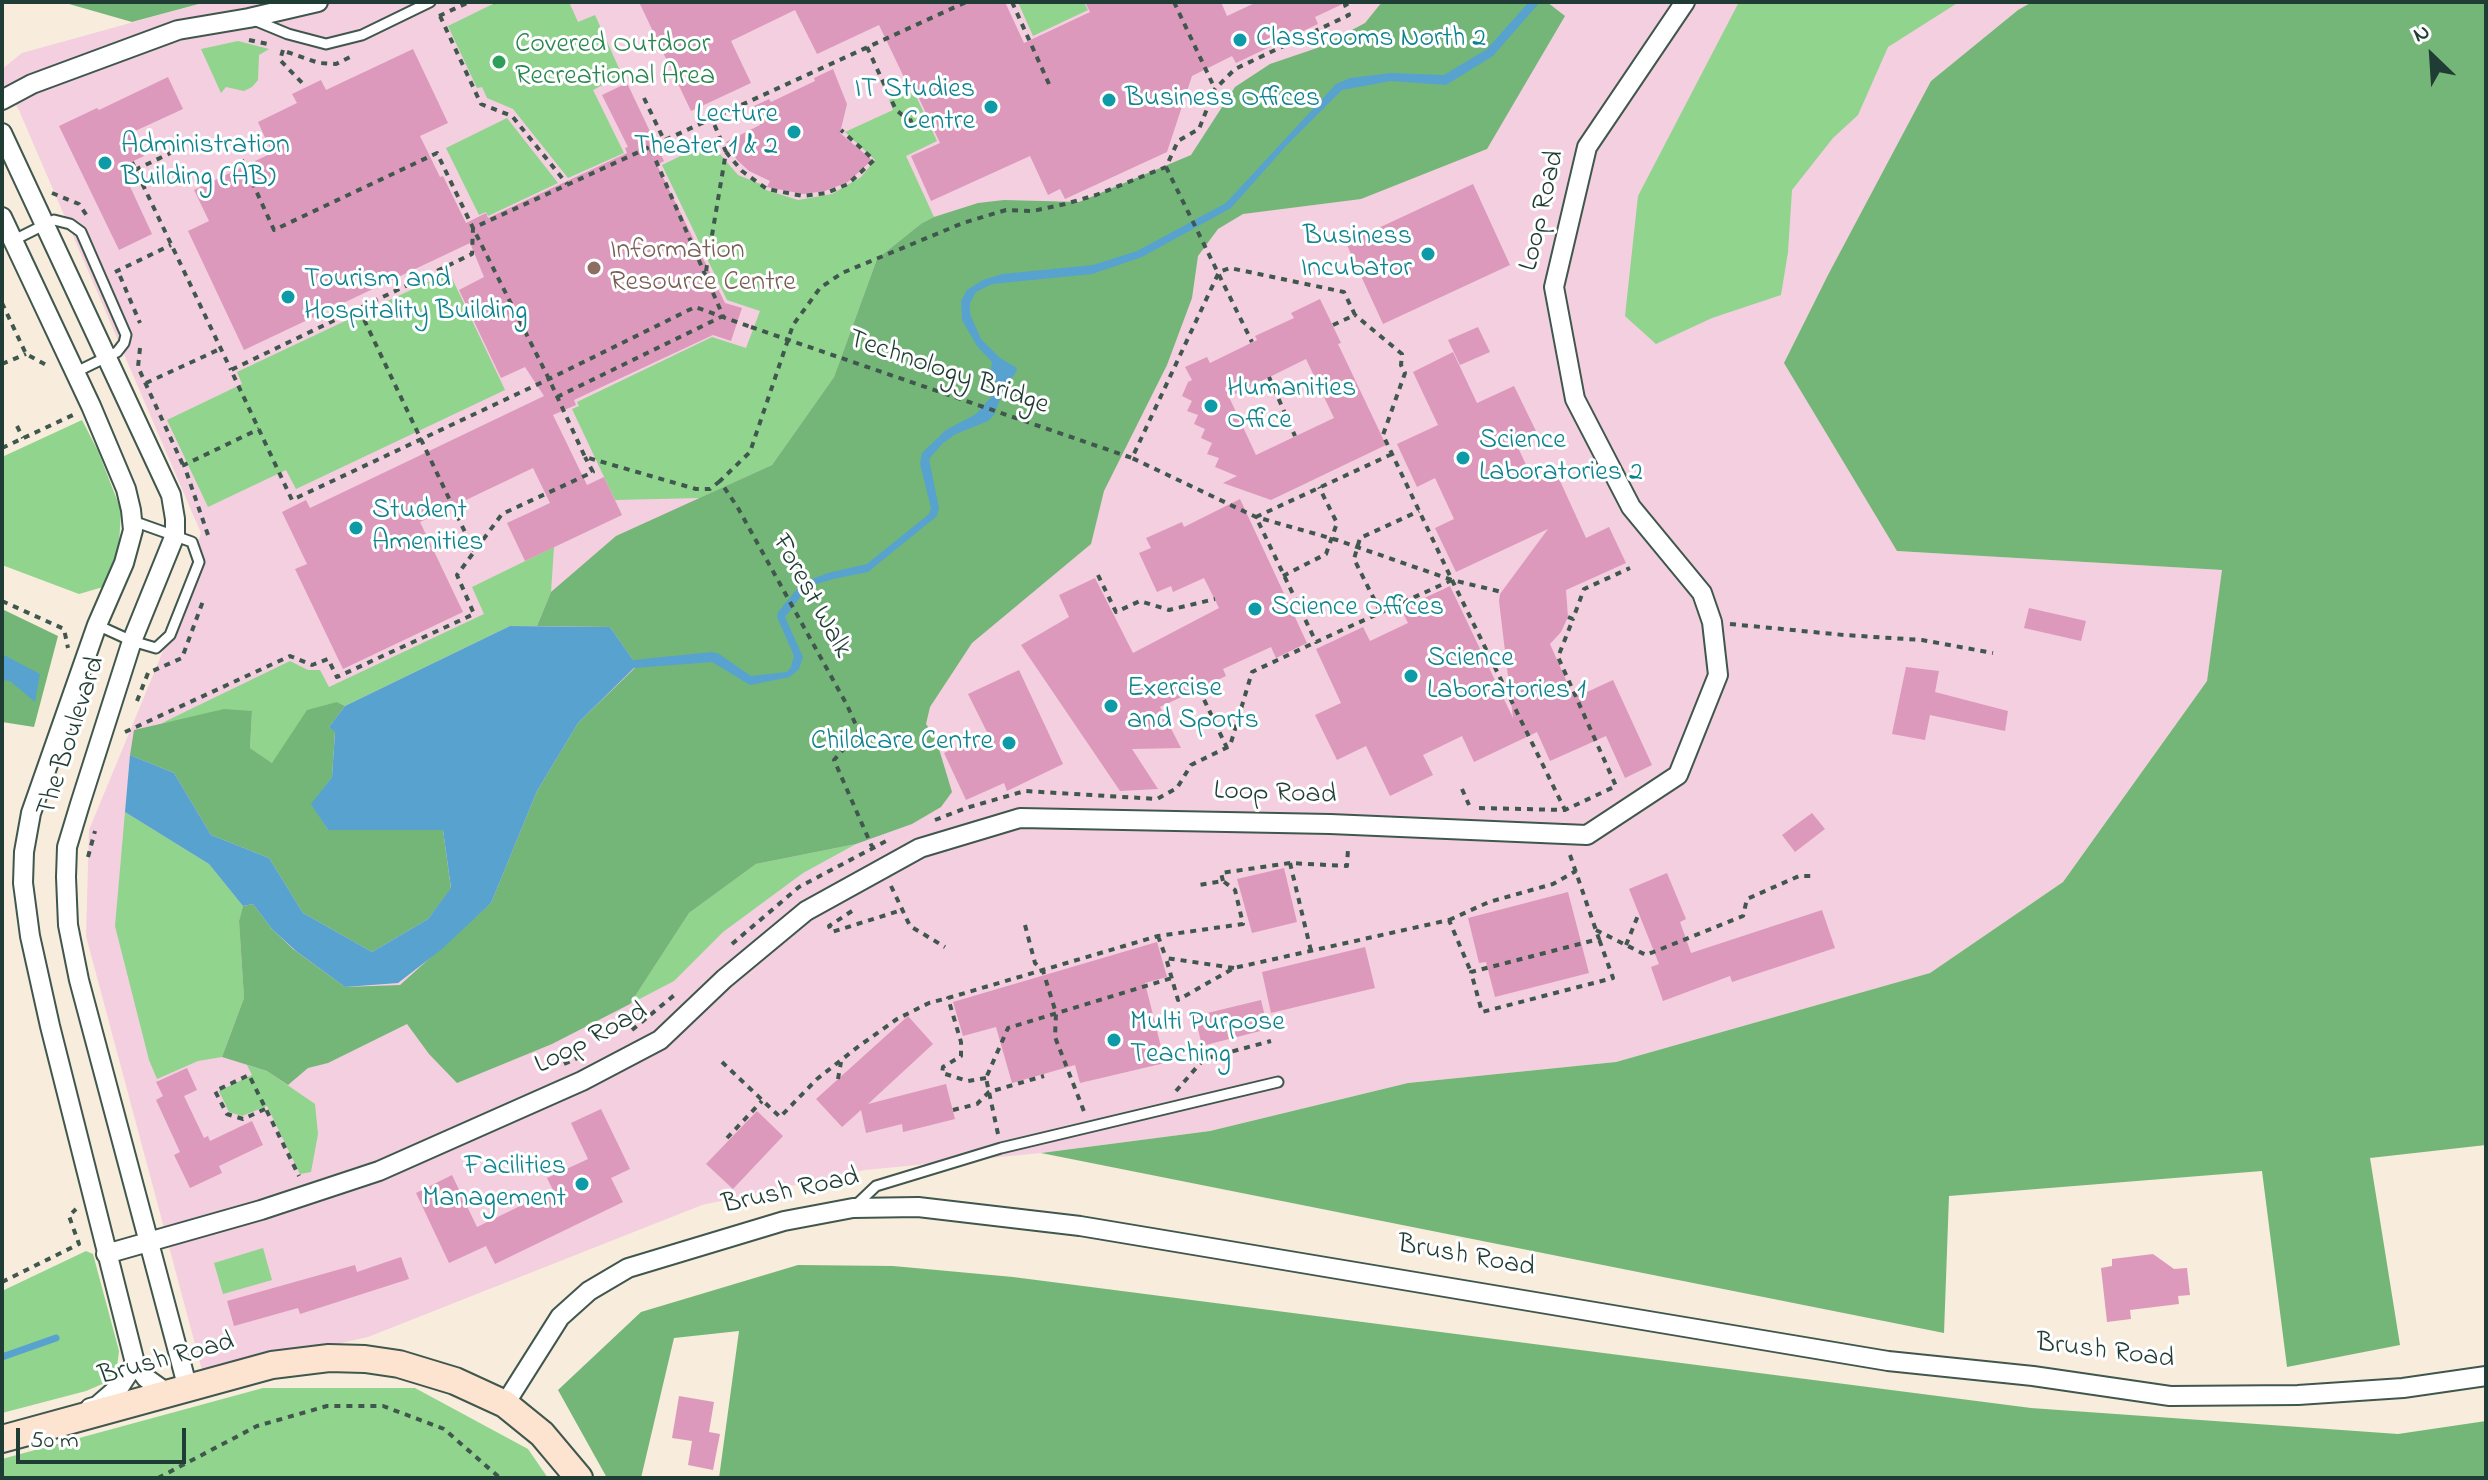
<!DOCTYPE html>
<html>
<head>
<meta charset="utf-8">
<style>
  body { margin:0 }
  #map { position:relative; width:2488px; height:1480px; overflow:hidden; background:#f8ecdc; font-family:"Indie Flower",sans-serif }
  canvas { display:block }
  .frame { position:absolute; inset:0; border:4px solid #1f3d34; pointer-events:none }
  .north { position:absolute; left:2392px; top:16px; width:80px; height:80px; -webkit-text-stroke:6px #fff; paint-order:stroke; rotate:335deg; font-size:22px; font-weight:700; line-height:32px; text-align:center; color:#1f3d34 }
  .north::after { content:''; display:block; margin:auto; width:28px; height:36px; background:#1f3d34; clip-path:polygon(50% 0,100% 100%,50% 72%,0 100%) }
  .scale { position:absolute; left:16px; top:1428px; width:170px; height:36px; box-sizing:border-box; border:4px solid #1f3d34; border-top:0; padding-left:10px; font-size:24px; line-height:28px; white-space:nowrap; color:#1f3d34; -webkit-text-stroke:6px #fff; paint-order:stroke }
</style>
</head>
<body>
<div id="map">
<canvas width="2488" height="1480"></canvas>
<div class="frame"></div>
<div class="north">N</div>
<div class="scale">50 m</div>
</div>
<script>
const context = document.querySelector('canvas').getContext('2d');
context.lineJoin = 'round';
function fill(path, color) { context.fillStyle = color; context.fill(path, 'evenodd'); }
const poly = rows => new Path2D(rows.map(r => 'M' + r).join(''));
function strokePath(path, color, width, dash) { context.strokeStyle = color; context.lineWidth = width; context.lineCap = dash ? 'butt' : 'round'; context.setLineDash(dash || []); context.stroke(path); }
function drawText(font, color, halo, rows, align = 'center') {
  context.font = font + ' "Indie Flower",sans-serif'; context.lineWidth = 6; context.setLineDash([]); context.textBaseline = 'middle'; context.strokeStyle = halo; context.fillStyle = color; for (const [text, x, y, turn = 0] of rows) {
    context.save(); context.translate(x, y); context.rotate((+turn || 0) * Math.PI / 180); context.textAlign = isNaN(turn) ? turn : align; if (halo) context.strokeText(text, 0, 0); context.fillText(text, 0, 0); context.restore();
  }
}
fill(poly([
  [206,2,2032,2,2018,10,1931,81,1897,551,2223,570,2207,681,2063,882,1930,973,1616,1062,1408,1083,1210,1131,1041,1153,865,1170,702,1205,368,1337,203,1374,86,936,89,830,163,651,201,533,18,108,2,86,2,69,22,53]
]), '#f3cfe0');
fill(poly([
  [497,2,569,2,578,22,595,15,622,75,593,90,624,153,568,178,513,109,487,98,482,87,477,88,448,26],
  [1018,2,1084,2,1088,10,1033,36],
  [1739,2,1959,2,1888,47,1858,115,1833,138,1792,190,1788,252,1781,295,1712,318,1656,344,1625,316,1638,196],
  [238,41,269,49,259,55,258,80,252,87,244,91,226,87,221,93,201,49],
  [909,90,912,95,915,94,937,141,906,156,934,217,922,223,877,259,834,377,772,465,700,498,615,500,572,409,579,406,577,402,712,337,746,348,760,311,727,300,662,165,703,145,709,156,718,152,738,175,763,185,766,190,798,200,832,194,861,177,875,160,845,132,893,110,889,100],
  [507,118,558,183,488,216,486,212,479,215,446,148],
  [449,272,505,390,296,489,286,470,208,507,167,420,242,384,237,372],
  [82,420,98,451,121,510,119,546,103,587,79,594,2,565,2,457],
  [554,547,551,592,537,626,510,626,345,706,337,702,272,763,250,748,252,712,162,723,290,661,308,670,320,670,329,687,484,614,472,587],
  [125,812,209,864,243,906,239,921,244,998,222,1057,198,1061,157,1079,149,1060,115,926],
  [856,844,803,873,723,932,674,981,630,1004,689,913,756,864],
  [247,1065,267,1071,315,1104,318,1134,311,1172,300,1174,267,1106,242,1116,229,1112,219,1091,252,1075],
  [263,1248,272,1280,223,1294,214,1263],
  [86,1251,93,1254,119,1351,117,1367,107,1382,86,1391,2,1413,2,1291],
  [263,1388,415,1388,528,1449,548,1478,2,1478,2,1459]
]), '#90d48d');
fill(poly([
  [62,2,206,2,132,22],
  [1382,2,1547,2,1565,16,1487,149,1361,199,1243,214,1218,229,1198,256,1192,298,1167,365,1104,491,1091,544,972,643,930,707,926,724,936,739,952,792,941,807,912,824,856,844,756,864,689,913,630,1004,552,1044,457,1083,429,1054,407,1024,328,1063,308,1068,288,1085,267,1071,222,1057,244,998,239,921,243,906,253,904,272,929,293,949,345,987,400,985,491,903,537,791,578,723,637,666,610,627,537,626,551,592,616,536,772,465,834,377,877,259,922,223,934,217,978,203,1004,200,1079,202,1191,155,1235,87,1270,64,1320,47,1365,23],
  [2032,2,2486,2,2486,1145,2370,1158,2400,1345,2287,1367,2262,1171,1949,1196,1944,1333,1041,1153,1210,1131,1408,1083,1616,1062,1930,973,2063,882,2207,681,2222,570,1897,551,1784,363,1828,275,1931,81,2018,10],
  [2,609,58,636,34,727,2,722],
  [337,702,345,706,329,727,335,731,332,777,312,804,328,830,443,830,451,889,428,919,372,952,303,913,269,858,211,835,174,773,130,755,134,730,224,709,252,711,250,748,272,763,307,710],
  [798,1265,893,1266,1013,1277,2031,1408,2398,1434,2486,1421,2486,1478,719,1478,739,1331,674,1338,641,1478,607,1478,558,1390,641,1312]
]), '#74b678');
fill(poly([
  [1529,2,1540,2,1493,56,1446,85,1391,81,1342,90,1286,146,1231,208,1142,257,1092,274,992,284,976,292,970,303,970,314,981,339,1000,358,1017,368,1016,372,1004,389,994,415,988,421,956,434,943,443,929,459,939,508,937,516,868,572,833,579,810,586,805,591,785,617,803,657,799,669,790,677,750,685,712,662,634,668,578,723,537,791,491,903,442,949,398,983,345,987,296,951,272,929,253,904,243,906,209,864,125,812,130,755,174,773,211,835,269,858,303,913,372,952,428,919,451,888,443,830,328,830,311,804,332,777,335,732,329,727,345,706,510,626,610,627,633,660,712,652,719,654,751,676,787,672,791,667,794,656,777,617,778,612,802,583,828,573,867,564,929,514,931,508,920,464,922,453,946,430,976,414,993,395,997,384,990,375,992,362,977,346,962,320,961,301,967,290,983,280,1002,274,1093,265,1137,251,1226,203,1336,84,1350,78,1391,73,1444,75,1487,49],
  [2,654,40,674,35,702,10,681,2,680]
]), '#58a2cf');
strokePath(poly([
  [2,1357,56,1338]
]), '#58a2cf', 7);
fill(poly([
  [639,2,1005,2,1024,43,1090,12,1085,2,1221,2,1227,16,1257,2,1347,2,1315,17,1318,24,1236,63,1232,56,1192,76,1167,152,1065,199,1060,189,1048,195,1030,156,931,201,911,156,940,143,916,92,912,94,879,25,817,54,795,10,731,41,751,83,691,111],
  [413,49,448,123,420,136,440,177,443,176,466,223,486,213,488,218,627,153,625,148,628,147,602,95,627,83,664,161,657,165,725,303,742,308,731,341,713,335,574,400,576,405,553,415,587,485,604,477,622,515,525,561,507,523,550,503,533,468,420,522,463,612,343,669,295,569,307,564,282,512,306,500,310,508,544,396,525,367,501,378,459,290,484,277,470,243,244,350,188,231,209,221,194,190,272,153,258,122,297,103,292,94,321,80,326,90],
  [833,69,847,104,840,133,872,160,848,182,825,191,803,194,767,187,770,181,749,171,737,160,726,142,760,125,752,107,769,99,771,102,815,81,814,78],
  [168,77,183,109,133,132,144,156,121,167,152,234,119,250,59,126,97,108,99,110],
  [1473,184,1510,265,1383,324,1346,243],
  [1320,299,1341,343,1338,344,1386,445,1271,500,1223,483,1237,476,1215,467,1219,458,1207,454,1212,443,1201,438,1205,429,1194,424,1198,415,1187,411,1192,401,1182,396,1188,382,1192,380,1185,367,1207,357,1210,363,1257,340,1255,336,1294,318,1291,313],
  [1306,359,1334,418,1256,455,1229,397],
  [1478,327,1490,352,1460,365,1448,340],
  [1453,352,1477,403,1514,386,1536,431,1515,441,1534,482,1556,472,1586,538,1609,527,1626,563,1566,590,1568,617,1561,632,1550,644,1574,698,1613,680,1652,765,1625,778,1606,736,1550,761,1537,732,1474,762,1462,736,1423,755,1433,775,1390,796,1366,746,1337,760,1315,715,1341,703,1316,649,1363,627,1370,641,1408,623,1401,609,1450,586,1513,718,1499,601,1500,594,1548,529,1456,572,1435,528,1454,519,1435,478,1417,487,1397,444,1438,425,1413,372],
  [1240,499,1307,643,1276,658,1271,647,1223,669,1226,676,1160,707,1181,748,1132,749,1158,789,1120,791,1021,645,1069,617,1059,595,1095,578,1133,653,1219,608,1204,578,1173,592,1171,586,1157,592,1139,553,1151,548,1146,538,1182,522,1184,527],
  [2029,608,2086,621,2081,641,2024,628],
  [1906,667,1939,671,1935,692,2008,711,2005,731,1930,715,1925,740,1892,734],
  [1019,670,1063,764,1007,791,1004,783,966,800,944,753,987,732,968,694],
  [1812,813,1825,829,1795,852,1782,835],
  [1284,868,1297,922,1252,933,1237,879],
  [1667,873,1686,919,1680,922,1691,953,1822,910,1835,948,1732,982,1730,976,1663,1001,1651,967,1659,964,1629,889],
  [1568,892,1589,973,1495,997,1486,962,1479,963,1468,918],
  [1157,942,1167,977,1145,983,1165,1063,1080,1083,1075,1065,1012,1083,996,1027,963,1036,953,1002],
  [1365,947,1375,988,1271,1013,1262,972],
  [1261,1000,1268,1029,1202,1046,1195,1016],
  [908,1016,933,1044,868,1104,946,1084,955,1119,903,1132,902,1124,866,1133,861,1110,842,1127,816,1099],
  [187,1068,197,1090,184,1096,204,1138,208,1136,210,1141,252,1121,263,1145,219,1166,222,1173,190,1188,174,1155,180,1152,156,1100,163,1096,156,1082],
  [601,1109,630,1169,611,1178,623,1202,495,1264,486,1246,449,1263,416,1193,452,1175,477,1227,553,1190,547,1178,588,1159,571,1123],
  [757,1111,783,1136,733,1189,706,1164],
  [2153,1254,2174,1269,2187,1268,2190,1295,2178,1296,2179,1304,2130,1310,2131,1319,2107,1322,2101,1268,2112,1266,2112,1259],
  [401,1257,409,1279,300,1314,298,1308,234,1326,227,1301,355,1265,357,1272],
  [679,1396,714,1402,709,1432,720,1434,713,1470,688,1465,692,1441,672,1438]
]), '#dd99bc');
const lane = poly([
  [254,20,288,34,326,44,362,35,430,2],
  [12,241,54,220,70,224,81,232,126,335,124,343,117,352,76,372],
  [97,625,132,641,156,648,170,635,199,562,192,542,133,521],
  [855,1206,876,1186,1001,1148,1278,1082]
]);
const street = poly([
  [2,100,32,84,178,30,249,18,318,2],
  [2,133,171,495,175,519,175,535,132,641,80,804,67,847,66,877,68,925,79,980,188,1389],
  [2,217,91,406,126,489,131,510,133,530,124,563,97,625,31,813,24,852,23,883,30,936,50,1026,135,1363,146,1378,167,1393],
  [106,1254,261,1210,379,1171,582,1081,660,1040,724,979,806,911,920,848,1020,818,1330,824,1587,835,1678,775,1718,675,1712,622,1702,593,1631,507,1575,399,1554,287,1587,147,1685,2],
  [505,1404,560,1317,589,1291,628,1268,784,1221,853,1208,918,1207,1080,1226,1888,1361,2033,1376,2170,1396,2298,1395,2403,1388,2486,1376],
  [90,1408,97,1406,120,1386,135,1363]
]);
const secondary = poly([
  [2,1439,272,1365,329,1358,365,1359,399,1364,455,1381,505,1404,542,1434,579,1478]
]);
strokePath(lane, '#40574d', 13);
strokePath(street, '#40574d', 22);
strokePath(secondary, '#40574d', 30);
strokePath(poly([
  [495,2,496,3],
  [1012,2,1049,84],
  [1174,2,1215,89],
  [439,16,469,2],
  [440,16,481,104,512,116,567,184],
  [249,40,268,44],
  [867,47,896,110,910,121,926,114],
  [283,50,280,60,306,87],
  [287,52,319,63,336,64,354,55],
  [644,98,664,140],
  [237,149,274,230,437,153,473,228,966,2],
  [726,152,742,171,767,189,803,196,826,193,848,184,874,160,841,130],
  [132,162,231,370],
  [1166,167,1252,342],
  [135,170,187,145],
  [52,193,79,204,87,216],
  [706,271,726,152,712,119],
  [115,272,171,245],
  [120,276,140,323],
  [2,303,26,354,48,366],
  [359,309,474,551],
  [1333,325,1355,315,1344,292,1230,268,1219,272,1132,458,1256,517,1337,540,1452,580,1383,435,1405,373,1401,365,1402,354,1355,315],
  [140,348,138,367,183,465],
  [2,364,26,354],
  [1269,377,1295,436],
  [146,383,220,349],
  [557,397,723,316,650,147],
  [17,426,23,438],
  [2,448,73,415],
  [1392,454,1256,517,1316,642,1452,580,1502,592],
  [720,481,710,489,696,489,585,457,549,379,473,228,472,254,231,370,292,500,549,379,695,307,751,327],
  [208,535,184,465,259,429],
  [1098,575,1116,612,1140,601,1169,610,1215,599],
  [1283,576,1326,554,1337,523,1319,487],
  [1452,580,1565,810],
  [2,601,64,629,68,648],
  [1380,611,1354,559,1360,538,1419,511],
  [1568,617,1573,619,1584,589,1630,568],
  [1730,624,1844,635,1922,640,1993,653],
  [1199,689,1227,748],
  [137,701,148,673,182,658,203,601],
  [125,732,290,656,312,665,328,659,337,677,474,614,457,575,502,514,593,472,585,457],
  [1462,789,1469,805],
  [1479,808,1565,810,1616,786,1558,657,1573,619],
  [935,820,966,808,1025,791,1157,799,1177,788,1191,765,1230,746,1252,672,1316,642],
  [873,849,834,760,859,732,847,705,738,508,720,481,750,452,793,325,820,288,842,273,963,223,1006,210,1033,211,1065,204,1096,195,1166,167,1178,141,1199,129,1215,89,1235,69,1349,15,1345,5,1352,2],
  [1570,855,1599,939,1471,972,1482,1012,1613,978,1599,939],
  [88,857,95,831],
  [1290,863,1311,951],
  [1223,881,1221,873,1290,863,1347,866,1348,849],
  [891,886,910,926,945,947],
  [852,911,829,926,832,932,902,910],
  [1449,920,1489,902,1553,884,1576,871],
  [1025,925,1035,963,1043,971,1056,1013,1055,1037,1085,1114],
  [1596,930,1646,955,1743,916,1747,899,1799,876,1815,876],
  [1158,936,1166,958],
  [732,944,799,887,890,839],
  [1626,945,1639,913],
  [1234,968,1166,958,1178,1000,1234,968,1449,920,1471,972],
  [632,1030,678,992],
  [722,1062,780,1117,817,1079,859,1046,897,1019,929,1003,948,998],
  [564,1064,582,1056],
  [986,1078,968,1081,942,1073,943,1067,961,1056,961,1042,948,998,1158,936,1243,924,1235,890,1223,881,1199,885],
  [838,1079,841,1062],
  [1176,1091,1204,1059,1271,1041],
  [265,1109,243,1119,227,1114,215,1091,249,1075,299,1176],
  [953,1110,977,1104,989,1092,1044,1076],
  [998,1134,986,1078,1008,1028,1172,978],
  [727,1138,762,1101],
  [2,1282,79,1244,69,1216,76,1209],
  [158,1478,257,1426,327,1406,383,1406,444,1429,500,1478]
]), '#40574d', 4, [6, 6]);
strokePath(lane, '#fff', 9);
strokePath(street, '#fff', 18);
strokePath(secondary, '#fde4d1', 26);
strokePath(poly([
  [751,327,1132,458]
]), '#40574d', 4, [6, 6]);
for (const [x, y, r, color] of [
  [1240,40,8,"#0f9aa8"],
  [499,62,8,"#2e9e5b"],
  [1109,100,8,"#0f9aa8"],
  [991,107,8,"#0f9aa8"],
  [794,132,8,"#0f9aa8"],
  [105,163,8,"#0f9aa8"],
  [1428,254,8,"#0f9aa8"],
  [594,268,8,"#8d6e63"],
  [288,297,8,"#0f9aa8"],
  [1211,406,8,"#0f9aa8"],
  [1463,458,8,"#0f9aa8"],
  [356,528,8,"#0f9aa8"],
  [1255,609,8,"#0f9aa8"],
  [1411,676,8,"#0f9aa8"],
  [1111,706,8,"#0f9aa8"],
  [1009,743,8,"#0f9aa8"],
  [1114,1040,8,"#0f9aa8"],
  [582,1184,8,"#0f9aa8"]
]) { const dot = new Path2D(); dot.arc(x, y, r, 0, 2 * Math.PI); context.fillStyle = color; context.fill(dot); strokePath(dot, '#fff', 3); }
drawText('28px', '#0d838f', '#fff', [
  ["Classrooms North 2",1256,40],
  ["IT Studies",975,91,"right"],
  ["Centre",975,123,"right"],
  ["Business Offices",1125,100],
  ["Lecture",778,116,"right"],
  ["Theater 1 & 2",778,148,"right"],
  ["Administration",121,147],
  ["Building (AB)",121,179],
  ["Business",1412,238,"right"],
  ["Incubator",1412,270,"right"],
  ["Tourism and",304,281],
  ["Hospitality Building",304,313],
  ["Humanities",1227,390],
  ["Office",1227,422],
  ["Science",1479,442],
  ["Laboratories 2",1479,474],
  ["Student",372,512],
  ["Amenities",372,544],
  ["Science Offices",1271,609],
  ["Science",1427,660],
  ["Laboratories 1",1427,692],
  ["Exercise",1127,690],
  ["and Sports",1127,722],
  ["Childcare Centre",993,743,"right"],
  ["Multi Purpose",1130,1024],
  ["Teaching",1130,1056],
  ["Facilities",566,1168,"right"],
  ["Management",566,1200,"right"]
], 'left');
drawText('28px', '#27864d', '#fff', [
  ["Covered Outdoor",515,46],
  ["Recreational Area",515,78]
], 'left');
drawText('28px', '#1f3d34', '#fff', [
  ["Loop Road",1544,211,-77],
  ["Technology Bridge",948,374,19],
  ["Forest Walk",810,597,61],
  ["The Boulevard",73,737,-72],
  ["Loop Road",1275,795,2],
  ["Loop Road",592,1040,-28],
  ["Brush Road",791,1193,-12],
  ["Brush Road",1466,1258,10],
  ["Brush Road",2105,1353,7],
  ["Brush Road",167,1361,-15]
]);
drawText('28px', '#785e54', '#fff', [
  ["Information",610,252],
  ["Resource Centre",610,284]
], 'left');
</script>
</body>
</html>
